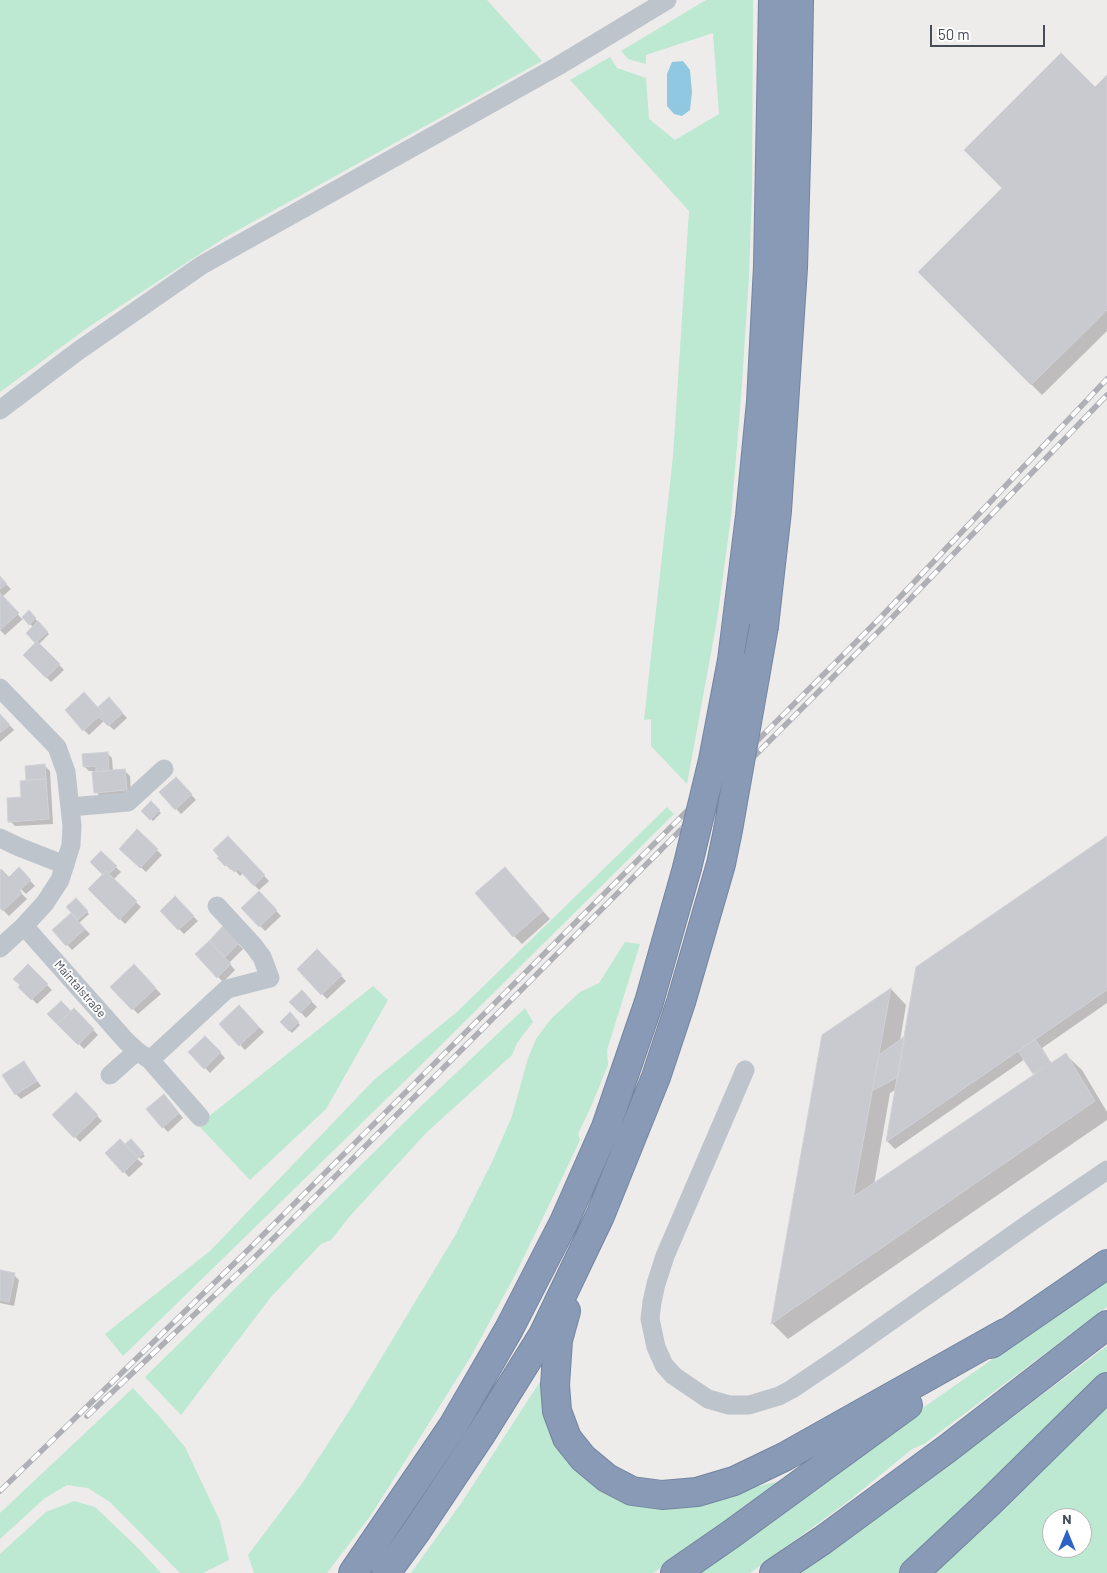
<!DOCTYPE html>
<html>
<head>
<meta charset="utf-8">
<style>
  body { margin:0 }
  #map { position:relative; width:1107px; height:1573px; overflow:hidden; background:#eeebeb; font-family:Barlow,sans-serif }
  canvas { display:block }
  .north { position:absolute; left:1042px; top:1508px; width:50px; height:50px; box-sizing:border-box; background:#fff; border:1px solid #b5b8bb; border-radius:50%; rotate:0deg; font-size:14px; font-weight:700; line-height:20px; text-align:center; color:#464d56 }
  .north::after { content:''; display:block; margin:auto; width:18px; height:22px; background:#2d62c6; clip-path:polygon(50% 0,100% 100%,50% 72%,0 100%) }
  .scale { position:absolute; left:930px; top:25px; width:115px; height:22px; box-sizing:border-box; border:2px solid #464d56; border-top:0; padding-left:6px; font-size:15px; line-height:18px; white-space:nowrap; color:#464d56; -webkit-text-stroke:4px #fff; paint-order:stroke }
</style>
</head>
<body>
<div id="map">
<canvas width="1107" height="1573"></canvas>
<div class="north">N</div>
<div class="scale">50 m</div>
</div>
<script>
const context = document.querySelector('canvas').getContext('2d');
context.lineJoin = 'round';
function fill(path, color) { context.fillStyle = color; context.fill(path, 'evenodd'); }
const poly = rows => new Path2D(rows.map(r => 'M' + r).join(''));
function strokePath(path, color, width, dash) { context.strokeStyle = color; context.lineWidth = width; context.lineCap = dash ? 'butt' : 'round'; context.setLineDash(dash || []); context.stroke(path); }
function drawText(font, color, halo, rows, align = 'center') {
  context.font = font + ' Barlow,sans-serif'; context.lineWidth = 4; context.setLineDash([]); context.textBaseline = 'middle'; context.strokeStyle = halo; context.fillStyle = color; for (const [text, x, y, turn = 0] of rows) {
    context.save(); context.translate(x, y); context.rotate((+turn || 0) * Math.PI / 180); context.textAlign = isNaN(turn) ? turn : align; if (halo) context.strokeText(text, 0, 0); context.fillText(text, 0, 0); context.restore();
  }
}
fill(poly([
  [0,0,487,0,542,61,224,238,90,326,0,392],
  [706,0,753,0,752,189,749,277,741,398,731,517,717,620,687,784,651,746,651,719,644,720,673,456,689,211,570,80,610,57,617,68,646,78,649,119,675,140,719,114,713,33,646,55,646,64,628,59,621,51],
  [667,807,674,814,415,1071,123,1356,105,1334,210,1251,374,1080,458,1011],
  [625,942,640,944,607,1050,608,1065,590,1109,578,1134,580,1140,563,1176,515,1275,470,1358,371,1515,327,1573,254,1573,248,1555,303,1482,353,1405,456,1234,493,1160,512,1116,528,1058,536,1039,551,1019,580,992,599,983],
  [373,986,388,1000,326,1109,250,1180,198,1125],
  [525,1008,533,1022,517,1043,512,1055,426,1133,350,1216,331,1240,321,1244,271,1297,181,1415,145,1377,419,1108],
  [1107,1279,1107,1307,924,1444,912,1449,846,1503,750,1573,699,1573,803,1498,927,1405],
  [1107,1346,1107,1375,900,1573,800,1573,937,1474],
  [543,1377,587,1475,734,1492,784,1480,698,1544,653,1573,411,1573,462,1502],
  [133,1388,159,1416,185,1447,220,1521,229,1560,203,1573,180,1573,110,1502,88,1488,67,1485,45,1498,0,1539,0,1513],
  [1107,1399,1107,1573,930,1573],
  [1052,1518,1082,1518,1082,1548,1052,1548],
  [74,1501,95,1507,138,1548,161,1573,0,1573,0,1554,46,1512]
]), '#bde8d1');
fill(poly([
  [683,61,690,70,692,92,690,110,682,116,674,114,667,106,667,74,672,62]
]), '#8fc8e0');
fill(poly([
  [1107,77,1107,331,1042,395,919,272,1004,188],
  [0,578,11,589,2,597,22,619,29,612,49,634,39,644,64,670,51,682,25,655,37,643,33,627,24,618,5,635,0,630],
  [109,699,127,718,114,730,104,721,89,735,84,730,98,709],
  [0,715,14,730,0,742],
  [107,753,112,758,113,772,125,771,130,776,131,795,101,797,96,792,93,771,89,771,84,766],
  [45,766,50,771,53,824,15,826,10,821,22,798,28,781,26,767],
  [176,778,196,800,181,814,161,793],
  [151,803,161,813,153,821,143,811],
  [137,831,162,855,146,872,121,849],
  [1107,837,1107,1003,1042,1048,1052,1064,1066,1055,1082,1070,1107,1112,1107,1120,788,1339,772,1323,823,1036,891,989,906,1005,900,1041],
  [1025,1059,1036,1075,874,1185,890,1093,897,1089,888,1142,895,1149],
  [228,838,269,881,259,890,243,873,240,876,233,868,231,870,219,858],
  [101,853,121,872,113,880,141,907,125,924,90,889,104,874,92,862],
  [19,869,35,886,26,894,19,887,17,889,27,899,9,916,0,907,0,871,9,878],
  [513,877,550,919,522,944,514,936],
  [259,893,281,916,265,931,243,908],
  [175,898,198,921,184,934,161,911],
  [76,900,89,914,79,923,90,934,72,950,54,930,76,917],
  [223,928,243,949,229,963,235,970,223,982,196,954],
  [317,951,346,981,327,999,298,969],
  [28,966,52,990,37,1004,20,987],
  [134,966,161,994,138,1014,112,987],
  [302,992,317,1007,306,1018,291,1002],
  [239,1007,264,1032,245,1050,221,1024],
  [74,1010,98,1035,84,1049,49,1014,71,1013],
  [290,1014,300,1025,292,1033,281,1022],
  [205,1037,225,1058,210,1073,190,1052],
  [24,1063,41,1086,21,1099,16,1094],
  [76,1094,102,1121,80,1142,54,1115],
  [169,1101,183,1118,168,1132,163,1127],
  [131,1141,145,1156,141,1159,139,1157,135,1157,143,1164,129,1177,106,1153,126,1146],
  [0,1271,14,1275,19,1280,14,1306,0,1303]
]), '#0003');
const building = poly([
  [1061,53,1095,87,1107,75,1107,310,1031,385,918,272,1002,188,964,150,1061,53],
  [0,576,7,584,0,589,0,576],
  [0,593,19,613,0,630,0,593],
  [29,610,36,618,29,625,22,617,29,610],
  [38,621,48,632,35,643,26,633,38,621],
  [37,641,60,664,46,678,23,655,37,641],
  [84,692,103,713,83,731,65,710,84,692],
  [109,697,123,713,108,726,99,717,103,713,98,707,109,697],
  [0,714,10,725,0,733,0,714],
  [108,752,109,771,96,772,96,766,83,767,82,754,108,752],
  [45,764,46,779,26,780,25,766,45,764],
  [125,769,127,790,94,793,92,772,125,769],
  [176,777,192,794,175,810,159,792,176,777],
  [46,779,49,819,8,822,7,798,21,797,20,781,46,779],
  [151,801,160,810,150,820,141,811,151,801],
  [137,829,158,849,140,868,119,849,137,829],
  [228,836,265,875,254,886,238,869,234,872,227,864,225,866,217,858,219,857,213,850,228,836],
  [1107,836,1107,990,886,1142,916,967,1107,836],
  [101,851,117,866,109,874,106,871,102,874,90,862,101,851],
  [19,867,31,880,20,890,22,893,3,911,0,908,0,870,1,869,9,877,19,867],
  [505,867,543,911,513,937,475,893,505,867],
  [106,871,137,901,119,920,88,889,106,871],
  [259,891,277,910,259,927,241,908,259,891],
  [175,896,194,916,178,930,160,911,175,896],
  [76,898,88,911,78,920,66,907,76,898],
  [71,913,85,929,66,946,52,930,71,913],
  [223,926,239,943,225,957,209,941,223,926],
  [209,941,231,964,217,978,195,954,209,941],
  [317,949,342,975,321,995,297,969,317,949],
  [28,964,48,984,31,1000,18,987,20,985,13,979,28,964],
  [134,964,156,988,132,1010,110,987,134,964],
  [891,988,853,1197,1066,1053,1095,1101,771,1324,822,1035,891,988],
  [302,990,312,1001,300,1013,289,1002,302,990],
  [61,1001,71,1011,57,1024,47,1014,61,1001],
  [239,1005,259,1027,239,1046,219,1024,239,1005],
  [74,1008,94,1029,78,1045,57,1024,74,1008],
  [290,1012,299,1022,289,1031,280,1022,290,1012],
  [205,1036,221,1052,204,1069,188,1052,205,1036],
  [905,1036,898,1077,872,1091,879,1055,905,1036],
  [1035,1039,1050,1062,1033,1074,1018,1051,1035,1039],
  [24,1061,37,1081,15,1095,2,1075,24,1061],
  [76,1092,98,1115,74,1138,52,1115,76,1092],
  [164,1094,179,1113,162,1128,146,1109,164,1094],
  [120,1139,138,1158,123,1173,105,1153,120,1139],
  [131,1139,144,1153,138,1158,125,1144,131,1139],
  [0,1270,15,1273,9,1302,0,1300,0,1270]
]);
fill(building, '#c9cad0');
strokePath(building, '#d0d1d6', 1);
const highway = poly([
  [764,626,777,511,793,268,797,125,799,0],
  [732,660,750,516,761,402,768,266,773,0],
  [566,1311,558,1340,555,1385,557,1411,567,1438,583,1458,607,1478,632,1491,662,1495,697,1492,734,1481,784,1457,1005,1333],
  [991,1344,1107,1264],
  [353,1573,453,1426,509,1329,564,1222,606,1127,649,1002,687,868],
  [386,1573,416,1532,480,1436,543,1335,600,1216,656,1077,681,1002,721,864,728,830],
  [675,1573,730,1535,908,1405],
  [774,1573,823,1540,948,1448,1107,1325],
  [914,1573,990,1502,1107,1387]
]);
strokePath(highway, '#7385a1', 30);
strokePath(poly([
  [0,410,78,351,202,265,558,66,667,0],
  [0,688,57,747,66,772,72,826,71,845,60,880,45,903,24,926,0,948],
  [70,807,128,802,164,769],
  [0,838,19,847,65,865],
  [24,926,126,1041,137,1051,110,1075],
  [137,1051,150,1060,227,989,270,978,262,957,253,945,217,906],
  [150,1060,200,1117],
  [745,1070,665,1256,656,1284,652,1302,650,1319,656,1347,664,1365,674,1376,708,1399,729,1405,749,1405,779,1396,792,1389,841,1356,1038,1217,1107,1170]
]), '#bec4cc', 19);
strokePath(highway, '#889ab5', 28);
const rail = poly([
  [87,1416,251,1261,884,626,1107,395],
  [0,1491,245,1253,881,617,1107,379]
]);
strokePath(rail, '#aeb0b5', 5.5);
strokePath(rail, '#fff', 4, [11]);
const highwayBridge = poly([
  [728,830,764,626],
  [687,868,713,760,732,660]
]);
strokePath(highwayBridge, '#7385a1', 30, []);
strokePath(highwayBridge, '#889ab5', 28);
drawText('12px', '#464d56', '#fff', [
  ["Maintalstraße",80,989,49]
]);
</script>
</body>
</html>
